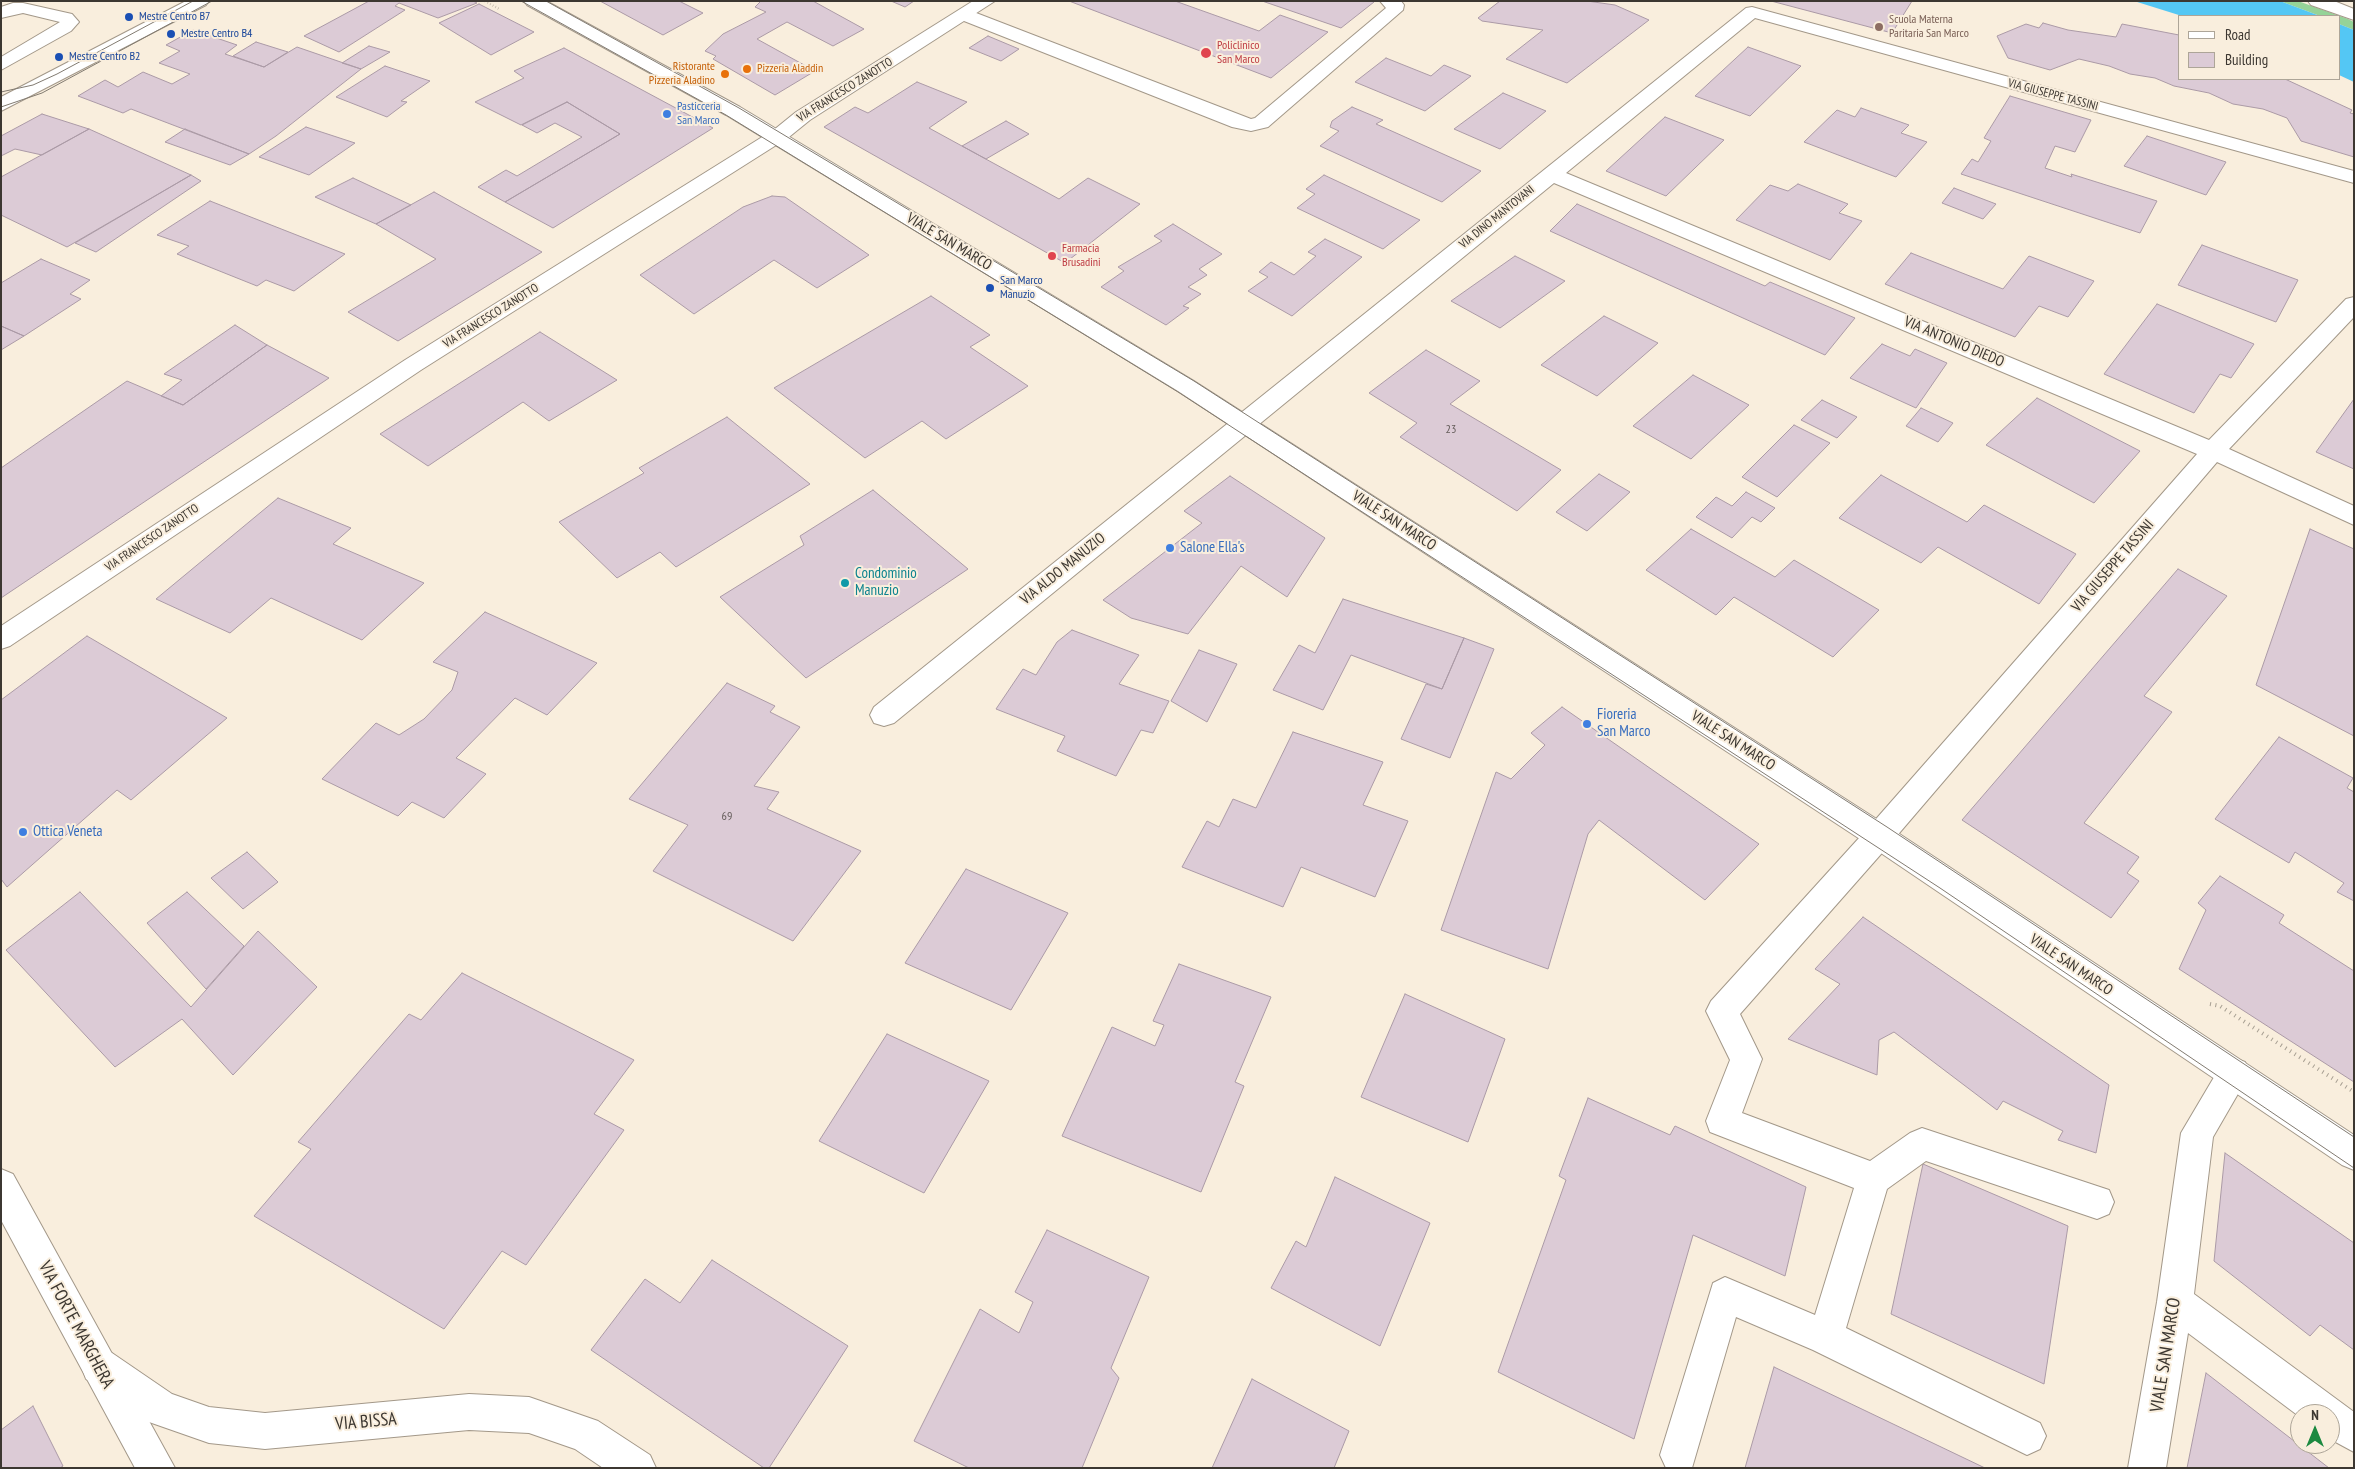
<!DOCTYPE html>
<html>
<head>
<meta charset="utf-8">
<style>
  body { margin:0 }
  #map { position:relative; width:2355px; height:1469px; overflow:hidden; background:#f9eedd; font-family:"PT Sans Narrow",sans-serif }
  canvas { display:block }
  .frame { position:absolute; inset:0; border:2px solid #3c3731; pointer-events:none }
  .legend { position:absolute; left:2178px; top:15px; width:162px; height:65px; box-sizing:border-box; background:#f9eedd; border:1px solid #ada598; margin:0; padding:6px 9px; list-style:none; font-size:15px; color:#3c3731 }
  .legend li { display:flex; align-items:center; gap:10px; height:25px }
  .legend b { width:25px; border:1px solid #ada598 }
  .north { position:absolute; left:2290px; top:1404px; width:50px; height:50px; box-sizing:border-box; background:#f9eedd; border:1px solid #ada598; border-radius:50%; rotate:0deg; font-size:14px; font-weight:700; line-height:20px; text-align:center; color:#3c3731 }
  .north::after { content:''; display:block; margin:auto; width:18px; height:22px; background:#1c8940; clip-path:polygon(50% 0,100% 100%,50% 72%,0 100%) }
</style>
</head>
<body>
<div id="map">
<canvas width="2355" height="1469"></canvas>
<div class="frame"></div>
<ul class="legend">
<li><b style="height:6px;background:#fff"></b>Road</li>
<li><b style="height:14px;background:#dccbd6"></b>Building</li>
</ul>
<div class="north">N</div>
</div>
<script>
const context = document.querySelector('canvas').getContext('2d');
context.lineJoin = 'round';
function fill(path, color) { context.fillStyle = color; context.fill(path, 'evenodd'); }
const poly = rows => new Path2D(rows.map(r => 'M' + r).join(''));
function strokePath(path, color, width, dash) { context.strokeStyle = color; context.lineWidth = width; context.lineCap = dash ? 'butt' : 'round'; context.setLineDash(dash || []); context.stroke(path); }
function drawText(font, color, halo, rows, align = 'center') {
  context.font = font + ' "PT Sans Narrow",sans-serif'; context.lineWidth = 4; context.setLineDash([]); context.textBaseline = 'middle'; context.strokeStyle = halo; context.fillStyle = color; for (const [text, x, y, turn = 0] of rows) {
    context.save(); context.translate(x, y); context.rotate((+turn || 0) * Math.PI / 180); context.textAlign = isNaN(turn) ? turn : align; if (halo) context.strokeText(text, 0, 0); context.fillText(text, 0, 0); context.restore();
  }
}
fill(poly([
  [2280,1,2298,1,2348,19,2354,22,2354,30,2339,24,2339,16,2320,16]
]), '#95d398');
fill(poly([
  [2134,1,2280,1,2320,16,2182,16],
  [2339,24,2354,30,2354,82,2339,75]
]), '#54c7f4');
const building = poly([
  [369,1,473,1,477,3,438,18,399,3,395,6,405,10,339,52,304,36,369,1],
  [600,1,679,1,703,13,663,35,600,1],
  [761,1,813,1,864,29,833,46,787,22,757,39,815,71,775,95,713,59,716,56,705,51,723,34,766,12,755,7,761,1],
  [891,1,914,1,905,7,891,1],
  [1069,1,1175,1,1259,31,1280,15,1328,32,1271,78,1069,1],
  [1262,1,1373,1,1374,2,1341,28,1262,1],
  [1500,1,1587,1,1615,5,1649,20,1567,83,1506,59,1543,30,1482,21,1478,18,1500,1],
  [1771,1,1912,1,1892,33,1771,1],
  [479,4,534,32,491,55,439,23,479,4],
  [2043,23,2068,30,2116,37,2122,24,2179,35,2179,79,2285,79,2352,110,2350,113,2354,114,2354,157,2301,141,2287,118,2263,109,2233,104,2209,93,2174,86,2155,78,2130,74,2109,66,2079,59,2050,70,2008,58,1997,36,2026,24,2039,28,2043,23],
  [193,30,237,45,225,54,264,67,297,47,361,69,276,136,249,154,131,109,123,113,78,96,105,80,118,87,143,72,172,84,190,74,159,63,180,51,166,45,193,30],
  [988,36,1019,49,1001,61,969,48,988,36],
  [256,42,288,52,264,67,233,56,256,42],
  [369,46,390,52,361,69,342,63,369,46],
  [1748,47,1801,66,1750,116,1695,96,1748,47],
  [564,48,713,128,553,228,505,202,620,134,567,102,521,125,475,102,524,78,514,71,564,48],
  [1386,58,1431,76,1444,65,1471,76,1425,111,1355,82,1386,58],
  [385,66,430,81,401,101,407,102,387,117,336,97,385,66],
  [917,82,967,102,929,128,1059,199,1088,178,1140,204,1065,263,824,127,855,107,868,113,917,82],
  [1503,93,1546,111,1500,149,1454,129,1503,93],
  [2010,96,2091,120,2075,152,2055,146,2045,168,2072,177,2071,174,2157,201,2140,233,1961,174,1972,159,1978,162,1991,141,1984,138,2010,96],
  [567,102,620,134,505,202,478,187,506,170,517,176,582,137,555,123,537,133,522,125,567,102],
  [1352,107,1383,120,1376,124,1481,171,1442,202,1320,146,1339,131,1330,127,1332,121,1352,107],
  [1861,108,1909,125,1901,133,1927,142,1896,177,1804,142,1837,110,1855,117,1861,108],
  [42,114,89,129,42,155,15,149,1,156,1,136,42,114],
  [1665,117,1724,140,1666,196,1606,171,1665,117],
  [1006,121,1029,134,986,159,962,146,1006,121],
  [306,127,355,143,309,175,259,157,306,127],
  [89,129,191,175,67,247,1,215,1,177,89,129],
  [185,129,249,154,230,165,165,142,185,129],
  [2147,136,2226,162,2206,195,2124,166,2147,136],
  [191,175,201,181,96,252,75,243,191,175],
  [1324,175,1420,220,1383,249,1297,208,1315,194,1306,189,1324,175],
  [353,178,411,205,376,224,315,197,353,178],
  [1798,184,1848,204,1839,213,1862,221,1830,260,1736,220,1770,185,1788,191,1798,184],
  [1954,188,1996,204,1983,219,1942,203,1954,188],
  [434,192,542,252,398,341,348,312,436,259,376,224,434,192],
  [772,196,785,197,869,255,817,288,774,260,694,314,640,275,743,207,772,196],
  [210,201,345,254,294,291,266,280,257,286,177,254,189,246,157,235,210,201],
  [1577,204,1765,286,1770,282,1855,318,1825,355,1550,231,1577,204],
  [1173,224,1222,254,1199,269,1207,275,1188,287,1201,294,1183,306,1189,308,1166,325,1101,287,1124,271,1118,267,1162,241,1154,236,1173,224],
  [1325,239,1362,257,1292,316,1248,291,1268,277,1259,272,1271,262,1294,275,1316,256,1308,252,1325,239],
  [2202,245,2298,280,2276,322,2178,285,2202,245],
  [1911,253,2003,289,2029,256,2094,281,2068,317,2039,306,2015,337,1885,284,1911,253],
  [1515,256,1565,281,1500,328,1451,301,1515,256],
  [41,259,90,280,70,294,81,299,24,336,1,326,1,283,41,259],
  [931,296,990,335,970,347,1028,386,946,439,922,421,865,458,774,388,931,296],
  [2157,304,2254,344,2231,378,2220,374,2194,413,2104,374,2157,304],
  [1604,316,1658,343,1597,396,1541,365,1604,316],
  [235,325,267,345,183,405,161,396,182,380,164,374,235,325],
  [1,326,24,336,1,350,1,326],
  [540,332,617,380,549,421,523,402,428,466,380,434,540,332],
  [1882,344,1910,356,1915,349,1947,363,1916,408,1850,378,1882,344],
  [267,345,329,378,1,598,1,468,127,381,183,405,267,345],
  [1426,350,1480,381,1450,404,1561,470,1517,511,1400,437,1417,423,1369,393,1426,350],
  [1693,375,1749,405,1691,459,1633,426,1693,375],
  [2037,398,2140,451,2094,503,1986,445,2037,398],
  [2354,399,2354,469,2316,452,2354,399],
  [1822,400,1857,417,1837,438,1801,420,1822,400],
  [1921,408,1953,423,1938,442,1906,426,1921,408],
  [727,417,810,484,676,567,660,552,617,578,559,522,644,473,639,468,727,417],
  [1794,425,1830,443,1777,497,1742,477,1794,425],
  [1599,474,1630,492,1587,531,1556,512,1599,474],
  [1881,475,1967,522,1984,505,2076,554,2039,604,1938,547,1921,563,1839,518,1881,475],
  [1230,476,1325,538,1287,597,1241,566,1188,634,1131,618,1103,600,1202,523,1184,511,1230,476],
  [873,490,968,569,806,678,720,597,804,545,800,536,873,490],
  [1746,492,1775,508,1761,522,1752,517,1732,538,1696,517,1716,497,1732,506,1746,492],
  [278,498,351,528,333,544,424,583,362,640,271,598,230,633,156,599,278,498],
  [1691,529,1775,577,1794,560,1879,610,1833,657,1734,597,1716,615,1646,570,1691,529],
  [2310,529,2354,549,2354,736,2256,685,2310,529],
  [2178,569,2227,596,2144,696,2172,712,2084,823,2139,857,2127,873,2139,881,2111,918,1962,820,2178,569],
  [1343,599,1464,638,1442,689,1351,655,1323,710,1273,690,1299,645,1315,653,1343,599],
  [485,612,597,663,547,715,515,698,456,758,486,774,444,818,412,802,398,816,322,779,376,723,399,735,424,719,452,690,458,672,433,662,485,612],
  [1072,630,1139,655,1119,684,1169,701,1153,733,1141,730,1116,776,1057,751,1065,736,996,709,1023,669,1036,675,1057,642,1072,630],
  [87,636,227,718,131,800,117,790,7,887,1,879,1,700,87,636],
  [1464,638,1494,649,1450,758,1401,739,1426,684,1442,689,1464,638],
  [1199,650,1237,664,1207,722,1171,701,1199,650],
  [727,683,775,706,770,712,800,727,754,786,779,792,767,809,861,851,793,941,653,871,688,825,629,799,727,683],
  [1562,707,1759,844,1705,900,1599,820,1588,834,1548,969,1441,930,1496,772,1511,779,1545,745,1531,733,1562,707],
  [1293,732,1383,762,1363,805,1408,821,1375,897,1301,867,1283,907,1182,867,1207,821,1219,827,1233,799,1256,808,1293,732],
  [2279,737,2353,778,2347,788,2354,792,2354,901,2337,892,2344,883,2295,852,2289,863,2215,819,2279,737],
  [247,852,278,882,243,909,211,878,247,852],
  [966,869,1068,913,1011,1010,905,963,966,869],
  [2220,876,2284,915,2279,923,2354,971,2354,1082,2179,969,2206,910,2198,903,2220,876],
  [80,892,191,1007,258,931,317,987,233,1075,182,1019,115,1067,6,950,80,892],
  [187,892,244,946,206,989,147,923,187,892],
  [1863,917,2109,1085,2096,1153,2058,1140,2063,1131,2003,1101,1997,1110,1894,1032,1879,1040,1877,1075,1788,1039,1840,984,1815,969,1863,917],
  [1179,964,1271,997,1235,1082,1244,1086,1201,1192,1062,1136,1112,1027,1155,1046,1164,1025,1153,1021,1179,964],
  [462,973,634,1060,594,1114,624,1130,526,1265,502,1251,444,1329,254,1216,311,1149,298,1142,409,1014,421,1020,462,973],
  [1405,994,1505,1039,1468,1142,1361,1097,1405,994],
  [887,1034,989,1081,924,1193,819,1141,887,1034],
  [1588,1098,1670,1135,1675,1126,1806,1187,1785,1276,1693,1235,1634,1439,1498,1372,1566,1180,1559,1176,1588,1098],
  [2225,1153,2354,1243,2354,1350,2320,1325,2310,1336,2214,1261,2225,1153],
  [1923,1164,2068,1226,2044,1384,1891,1314,1923,1164],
  [1335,1177,1430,1223,1380,1346,1271,1288,1296,1241,1306,1247,1335,1177],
  [1047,1230,1149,1277,1111,1368,1119,1378,1082,1468,969,1468,914,1441,980,1309,1019,1333,1033,1302,1015,1292,1047,1230],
  [712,1260,848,1346,769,1468,764,1468,591,1350,645,1279,680,1303,712,1260],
  [1774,1367,1985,1468,1745,1468,1774,1367],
  [2206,1373,2329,1468,2187,1468,2206,1373],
  [1252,1379,1349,1431,1334,1468,1212,1468,1252,1379],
  [33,1406,63,1466,60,1468,1,1468,1,1430,33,1406]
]);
fill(building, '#dccbd6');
strokePath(building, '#ab9aa6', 1);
const service = poly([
  [1380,1,1401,1,1404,5,1403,10,1268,127,1251,131,1232,127,959,19,956,15,959,11,971,11,1251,119,1255,118,1386,8,1380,1],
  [13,3,23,3,72,14,79,22,71,31,1,70,1,57,60,22,23,13,1,18,1,7,13,3],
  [1879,824,1889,827,1893,836,1889,845,1740,1014,1762,1059,1742,1113,1870,1161,1910,1133,1922,1128,2109,1190,2114,1202,2109,1214,2097,1219,1926,1161,1887,1189,1846,1328,2040,1423,2046,1436,2040,1449,2027,1455,1813,1350,1736,1317,1692,1468,1666,1468,1660,1455,1713,1283,1725,1277,1815,1315,1854,1188,1710,1132,1706,1121,1730,1060,1706,1011,1711,1001,1869,827,1879,824],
  [2234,1058,2245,1062,2250,1073,2213,1137,2194,1294,2354,1412,2354,1452,2330,1439,2330,1414,2300,1414,2300,1417,2188,1333,2166,1468,2128,1468,2157,1302,2181,1133,2223,1062,2234,1058]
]);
const minor = poly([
  [973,1,995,1,810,120,789,137,421,370,10,646,1,649,1,626,405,360,775,129,796,112,973,1],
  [2308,1,2334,1,2354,9,2354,20,2311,5,2308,1],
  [1752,7,2354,171,2354,183,1755,18,1566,173,2209,440,2346,299,2354,297,2354,317,2229,449,2354,506,2354,525,2217,462,1889,845,1879,848,1869,845,1865,836,1869,827,2197,454,1554,183,894,723,884,726,874,723,870,715,874,707,1746,8,1752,7],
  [99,1348,112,1353,172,1394,209,1407,265,1413,469,1394,529,1397,598,1421,650,1455,656,1468,603,1468,575,1449,529,1433,469,1430,265,1449,209,1443,149,1422,86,1379,81,1366,86,1353,99,1348]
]);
const tertiary = poly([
  [186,1,209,1,206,5,1,111,1,97,186,1],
  [524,1,546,1,740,107,1194,381,1889,827,2354,1135,2354,1170,2342,1165,1869,845,1178,391,726,115,527,5,524,1],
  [1,1169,13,1174,175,1468,135,1468,1,1220,1,1169]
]);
strokePath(service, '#a39889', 2);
strokePath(minor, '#a39889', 2);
strokePath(tertiary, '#a39889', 2);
strokePath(poly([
  [485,1,499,9]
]), '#a8a093', 2.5, [0.5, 2.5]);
strokePath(poly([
  [2210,1004,2220,1006,2354,1092]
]), '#a8a093', 4, [1, 4.5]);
fill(service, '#fff');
fill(minor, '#fff');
fill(tertiary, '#fff');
strokePath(poly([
  [521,1,726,115,1178,392,1940,888,2354,1168],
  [546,1,739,108,1194,381,1887,827,2354,1137],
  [1,92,33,85,57,74,193,1],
  [1,107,42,93,212,1]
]), '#827b71', 1);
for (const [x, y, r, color] of [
  [129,17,5,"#1a4fb4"],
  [1879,27,5,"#8d6e63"],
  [171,34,5,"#1a4fb4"],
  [1206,53,6,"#e0444e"],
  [59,57,5,"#1a4fb4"],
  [747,69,5,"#e8710a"],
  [725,74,5,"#e8710a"],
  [667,114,5,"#3f7fe0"],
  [1052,256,5,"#e0444e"],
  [990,288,5,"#1a4fb4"],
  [1170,548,5,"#3f7fe0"],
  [845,583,5,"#0f9aa8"],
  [1587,724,5,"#3f7fe0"],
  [23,832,5,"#3f7fe0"]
]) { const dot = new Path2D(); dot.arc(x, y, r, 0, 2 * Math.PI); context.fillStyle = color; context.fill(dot); strokePath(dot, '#f9eedd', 2); }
drawText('12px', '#164399', '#f9eedd', [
  ["Mestre Centro B7",139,17],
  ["Mestre Centro B4",181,34],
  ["Mestre Centro B2",69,57],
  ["San Marco",1000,281],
  ["Manuzio",1000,295]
], 'left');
drawText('12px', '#785e54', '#f9eedd', [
  ["Scuola Materna",1889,20],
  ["Paritaria San Marco",1889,34]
], 'left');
drawText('12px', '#be3a42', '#f9eedd', [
  ["Policlinico",1217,46],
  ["San Marco",1217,60],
  ["Farmacia",1062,249],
  ["Brusadini",1062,263]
], 'left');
drawText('12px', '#c56008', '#f9eedd', [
  ["Ristorante",715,67],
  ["Pizzeria Aladino",715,81],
  ["Pizzeria Aladdin",757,69,"left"]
], 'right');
drawText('12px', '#3c3731', '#f9eedd', [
  ["VIA FRANCESCO ZANOTTO",845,90,-32],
  ["VIA GIUSEPPE TASSINI",2053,95,15],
  ["VIA DINO MANTOVANI",1497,217,-39],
  ["VIA FRANCESCO ZANOTTO",491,316,-32],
  ["VIA FRANCESCO ZANOTTO",152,538,-34]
]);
drawText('12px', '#366cbe', '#f9eedd', [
  ["Pasticceria",677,107],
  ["San Marco",677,121]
], 'left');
drawText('12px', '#645c5a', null, [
  ["23",1451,430],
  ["69",727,817]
]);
drawText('15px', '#3c3731', '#f9eedd', [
  ["VIALE SAN MARCO",949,242,31],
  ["VIA ANTONIO DIEDO",1954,342,23],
  ["VIALE SAN MARCO",1394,521,33],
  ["VIA GIUSEPPE TASSINI",2113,566,-49],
  ["VIA ALDO MANUZIO",1063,569,-39],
  ["VIALE SAN MARCO",1733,741,33],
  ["VIALE SAN MARCO",2071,965,34]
]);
drawText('15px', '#366cbe', '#f9eedd', [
  ["Salone Ella's",1180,548],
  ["Fioreria",1597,715],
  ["San Marco",1597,732],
  ["Ottica Veneta",33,832]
], 'left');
drawText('15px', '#0d838f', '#f9eedd', [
  ["Condominio",855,574],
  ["Manuzio",855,591]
], 'left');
drawText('18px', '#3c3731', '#f9eedd', [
  ["VIA FORTE MARGHERA",76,1325,62],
  ["VIALE SAN MARCO",2166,1355,-81],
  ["VIA BISSA",366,1422,-5]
]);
</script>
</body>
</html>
